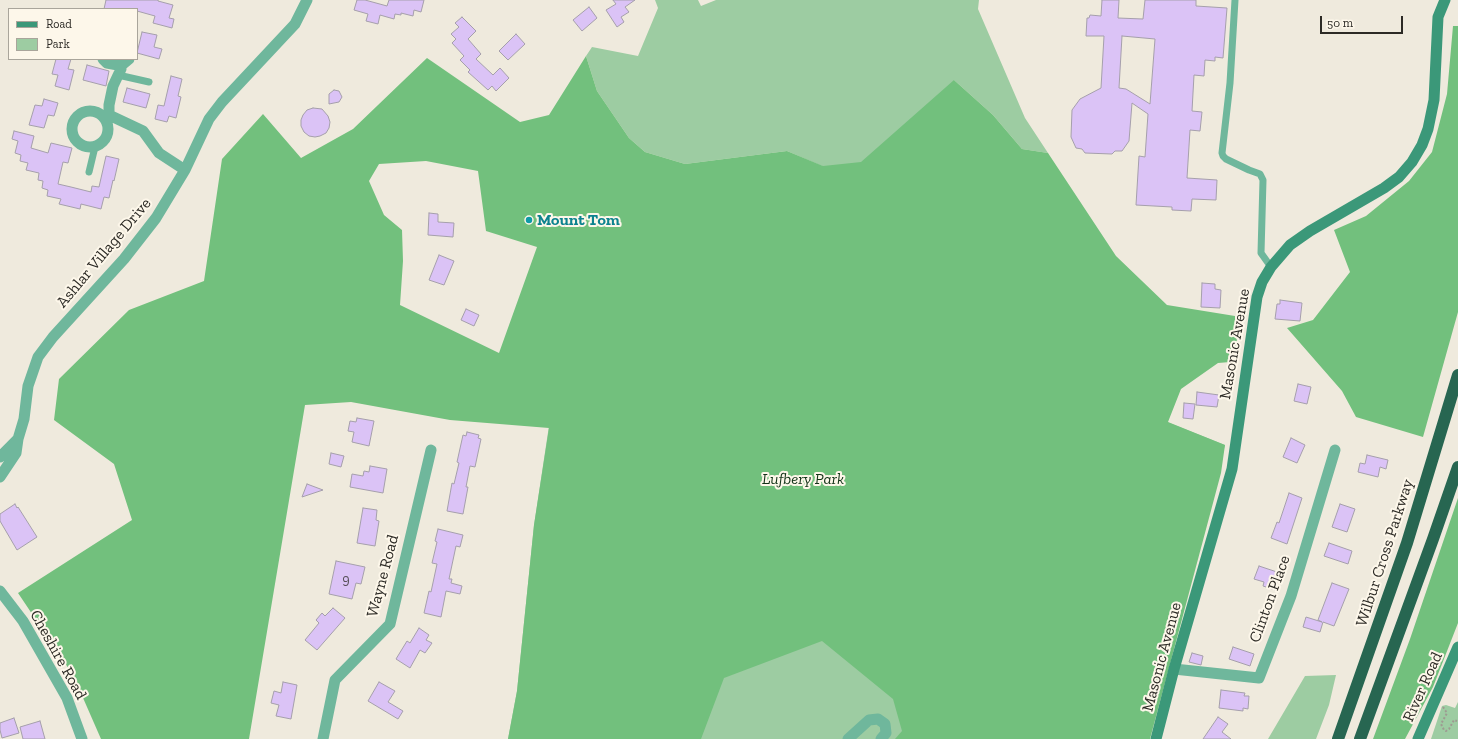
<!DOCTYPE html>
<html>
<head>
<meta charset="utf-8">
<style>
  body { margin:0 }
  #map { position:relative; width:1458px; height:739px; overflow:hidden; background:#efeadd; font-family:"Zilla Slab",serif }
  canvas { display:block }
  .legend { position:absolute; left:8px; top:8px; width:130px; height:52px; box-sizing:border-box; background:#fdf7ea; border:1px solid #a9a59b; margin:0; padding:5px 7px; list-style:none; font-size:12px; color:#2c2a25 }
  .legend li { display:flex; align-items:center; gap:8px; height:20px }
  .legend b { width:20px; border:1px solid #a9a59b }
  .scale { position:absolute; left:1320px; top:16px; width:83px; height:18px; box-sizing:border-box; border:2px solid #2c2a25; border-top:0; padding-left:5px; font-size:12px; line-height:14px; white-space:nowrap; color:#2c2a25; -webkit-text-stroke:3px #fdf7ea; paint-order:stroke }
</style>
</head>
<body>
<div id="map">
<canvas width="1458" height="739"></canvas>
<ul class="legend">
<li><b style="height:5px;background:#3b9879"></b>Road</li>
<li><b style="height:11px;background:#9dcca2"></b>Park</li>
</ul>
<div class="scale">50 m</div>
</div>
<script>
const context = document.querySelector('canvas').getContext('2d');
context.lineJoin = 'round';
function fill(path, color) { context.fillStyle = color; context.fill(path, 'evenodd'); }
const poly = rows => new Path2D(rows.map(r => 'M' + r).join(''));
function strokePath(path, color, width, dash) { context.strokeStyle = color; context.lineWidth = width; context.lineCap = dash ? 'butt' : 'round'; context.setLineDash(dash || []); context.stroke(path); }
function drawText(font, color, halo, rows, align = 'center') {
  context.font = font + ' "Zilla Slab",serif'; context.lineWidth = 4; context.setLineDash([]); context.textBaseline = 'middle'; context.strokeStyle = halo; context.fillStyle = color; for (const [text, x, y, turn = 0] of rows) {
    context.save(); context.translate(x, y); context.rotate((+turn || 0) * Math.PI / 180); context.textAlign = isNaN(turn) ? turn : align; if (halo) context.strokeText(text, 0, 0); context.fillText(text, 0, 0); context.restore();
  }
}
fill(poly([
  [655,0,698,0,701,6,716,0,979,0,978,9,1025,118,1048,153,1022,149,993,115,954,80,1038,371,1225,445,1147,739,508,739,517,691,534,525,563,333,822,166,787,151,685,164,645,152,629,138,597,91,586,56,592,47,638,56,658,8],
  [1336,675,1329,705,1316,739,1268,739,1305,676],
  [1458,702,1458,739,1431,739,1442,706,1446,705,1455,708]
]), '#9dcca2');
fill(poly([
  [1453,26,1458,26,1458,312,1423,437,1356,417,1342,391,1287,328,1313,320,1350,272,1334,230,1366,216,1409,181,1432,152,1447,94],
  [586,56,597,91,629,138,645,152,685,164,787,151,823,166,861,162,954,80,993,115,1022,149,1048,153,1116,256,1167,305,1235,316,1238,357,1230,362,1218,363,1181,389,1168,422,1225,445,1221,473,1150,739,895,739,902,731,893,699,822,641,724,678,701,739,508,739,517,691,534,525,549,428,450,420,351,402,305,405,249,739,101,739,73,675,18,593,132,520,114,464,54,420,59,379,129,310,204,281,222,159,263,114,301,158,353,129,427,58,520,122,549,115],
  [426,161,478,171,486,231,537,247,499,353,400,305,403,261,402,230,384,215,369,181,379,164],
  [1458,498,1458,623,1433,687,1405,739,1373,739,1410,639]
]), '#72c07d');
const building = poly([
  [106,0,158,0,158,1,173,5,169,18,174,19,172,28,153,23,155,16,137,11,137,9,104,9,106,0],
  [357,0,365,0,387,6,389,0,424,0,421,12,414,10,413,16,401,13,401,15,395,14,394,19,380,15,378,24,366,21,368,14,354,10,357,0],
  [613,0,635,0,625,7,629,12,621,17,624,22,617,27,606,10,616,4,613,0],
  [1102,0,1119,0,1118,18,1143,19,1145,0,1196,0,1196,6,1227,8,1223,58,1215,57,1215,61,1205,60,1204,76,1194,75,1192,111,1202,112,1200,131,1190,130,1187,178,1217,180,1216,200,1192,199,1191,211,1172,210,1172,207,1136,205,1139,156,1145,157,1148,114,1132,103,1129,141,1122,151,1115,151,1112,154,1085,153,1082,149,1076,148,1071,137,1072,110,1080,99,1101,88,1104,36,1086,36,1087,18,1089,18,1090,15,1101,16,1102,0],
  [1122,36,1155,39,1150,104,1126,89,1119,88,1122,36],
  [589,7,597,18,582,31,573,20,589,7],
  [462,17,476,31,468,39,481,54,476,59,493,75,500,68,509,78,496,91,492,86,488,90,468,72,470,70,460,60,464,56,452,43,456,39,451,34,459,27,455,23,462,17],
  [142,32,157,35,154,47,162,49,159,59,137,53,142,32],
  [516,34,525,44,508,60,499,51,516,34],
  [56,59,71,59,68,69,74,70,69,90,55,86,58,75,52,74,56,59],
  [87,65,109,71,106,86,83,80,87,65],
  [171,76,182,79,178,96,181,97,176,118,169,116,167,122,155,119,158,105,164,106,171,76],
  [127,88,150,94,146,108,123,102,127,88],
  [334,90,339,91,342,97,339,102,329,104,329,94,334,90],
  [44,99,58,103,54,116,48,115,44,128,29,125,35,105,42,106,44,99],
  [313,108,322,109,328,116,330,122,329,128,326,133,320,136,315,137,309,136,304,132,301,126,301,120,303,115,307,110,313,108],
  [14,131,34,136,31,148,48,153,51,143,72,148,68,163,63,162,58,184,71,187,91,192,92,186,99,187,106,156,119,159,114,181,113,180,109,198,104,197,101,209,81,204,80,209,59,204,61,199,47,196,48,190,42,188,43,181,38,180,39,173,26,170,28,163,20,161,21,155,15,153,18,141,12,139,14,131],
  [429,213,438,214,438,222,454,223,453,237,428,235,429,213],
  [439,255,454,261,444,285,429,280,439,255],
  [1202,283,1215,284,1215,289,1221,290,1220,308,1201,307,1202,283],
  [1280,300,1302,303,1300,321,1275,319,1277,304,1280,304,1280,300],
  [466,309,479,315,474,326,461,320,466,309],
  [1298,384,1311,387,1307,404,1294,401,1298,384],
  [1197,392,1219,395,1217,407,1196,405,1197,392],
  [1184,403,1195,404,1193,419,1183,418,1184,403],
  [357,418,374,421,369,446,352,442,354,432,348,431,350,421,356,422,357,418],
  [467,432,479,435,478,438,481,439,475,467,470,466,466,487,468,487,463,514,447,511,452,483,454,484,459,463,457,462,463,435,466,436,467,432],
  [1291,438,1305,445,1297,463,1283,457,1291,438],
  [331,453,344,456,341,467,329,464,331,453],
  [1367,455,1388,460,1386,469,1380,467,1378,477,1358,472,1360,463,1365,464,1367,455],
  [370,466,387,469,383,493,350,487,352,474,363,476,364,471,369,472,370,466],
  [307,484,323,490,302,497,307,484],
  [1289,493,1302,498,1287,544,1271,538,1277,522,1279,523,1289,493],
  [15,504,17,508,18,507,37,537,17,550,0,521,0,514,15,504],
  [1340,504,1355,509,1347,532,1332,527,1340,504],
  [363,508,377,510,376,520,379,521,375,546,357,543,363,508],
  [438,529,463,535,460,547,456,546,449,579,452,579,451,583,462,586,460,594,446,591,441,617,424,613,429,591,431,592,437,564,432,563,437,542,435,541,438,529],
  [1329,543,1352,551,1348,564,1324,556,1329,543],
  [336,561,365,567,361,584,356,583,352,599,329,594,336,561],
  [1259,566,1280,573,1275,590,1263,586,1264,582,1254,579,1259,566],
  [1332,583,1349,589,1334,626,1323,622,1320,632,1303,627,1306,617,1322,622,1318,620,1332,583],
  [333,608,345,618,317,650,305,640,319,623,316,620,322,613,325,616,333,608],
  [419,628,429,635,426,640,432,643,425,653,420,650,410,668,396,659,407,641,410,643,419,628],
  [1233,647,1254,654,1250,666,1229,659,1233,647],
  [1192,653,1203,656,1201,665,1189,662,1192,653],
  [283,682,297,685,291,719,276,716,279,705,271,703,274,691,281,693,283,682],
  [379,682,395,691,388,702,403,711,398,719,368,701,379,682],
  [1221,690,1245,693,1244,696,1249,696,1248,709,1243,708,1243,711,1219,708,1221,690],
  [1218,717,1228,724,1222,732,1231,739,1203,739,1218,717],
  [14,718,19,733,2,738,0,730,0,723,14,718],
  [40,721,45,739,23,739,20,727,40,721]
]);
fill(building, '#dbc3f6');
strokePath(building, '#a59fab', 1);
strokePath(poly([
  [1443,707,1447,713,1441,724,1444,730,1446,731,1449,729,1454,720,1457,721]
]), '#9e9a91', 2, [2, 2]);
strokePath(poly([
  [1235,0,1230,83,1222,153,1223,156,1226,159,1249,170,1260,174,1263,180,1261,253,1271,267],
  [118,75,149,82],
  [89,172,95,147]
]), '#6fb79c', 7);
strokePath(poly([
  [103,59,107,63,118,65,123,64,129,59],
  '72 129a18 18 0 1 1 36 0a18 18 0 1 1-36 0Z',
  [109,115,143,131,159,153,185,170],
  [106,121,109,115,109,105,113,86,121,69,121,64],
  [0,457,18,439],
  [0,477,16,453,18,439,24,419,28,386,38,357,53,337,124,259,156,218,185,170,209,119,222,102,295,24,307,0],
  [1174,669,1259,678,1291,596,1335,450],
  [323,739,335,680,390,624,431,450],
  [848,739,869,720,878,719,885,724,886,733,881,739]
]), '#6fb79c', 11);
strokePath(poly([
  [0,591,23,621,67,698,82,739]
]), '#6fb79c', 11);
strokePath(poly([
  [1156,739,1174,669,1232,469,1257,297,1262,282,1271,267,1290,245,1310,231,1384,188,1399,177,1412,162,1422,145,1428,129,1434,100,1438,17,1445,0],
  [1418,739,1458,647]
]), '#3b9879', 11);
strokePath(poly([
  [1338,739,1407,543,1458,375],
  [1360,739,1433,539,1458,467]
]), '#276651', 12);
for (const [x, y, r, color] of [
  [529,220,4,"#0f9aa8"]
]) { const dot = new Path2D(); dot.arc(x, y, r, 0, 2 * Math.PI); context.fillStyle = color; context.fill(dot); strokePath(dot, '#fdf7ea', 1.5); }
drawText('14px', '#585059', null, [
  ["9",346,580]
]);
drawText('bold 16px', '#0d838f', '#fdf7ea', [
  ["Mount Tom",537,220]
], 'left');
drawText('16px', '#2c2a25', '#fdf7ea', [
  ["Ashlar Village Drive",104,253,-50],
  ["Masonic Avenue",1235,344,-80],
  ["Wilbur Cross Parkway",1385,553,-72],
  ["Wayne Road",383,576,-75],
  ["Clinton Place",1270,599,-70],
  ["Cheshire Road",58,655,61],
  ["Masonic Avenue",1162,657,-75],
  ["River Road",1423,687,-66]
]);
drawText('italic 16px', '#123318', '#fdf7ea', [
  ["Lufbery Park",803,479]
]);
</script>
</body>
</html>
